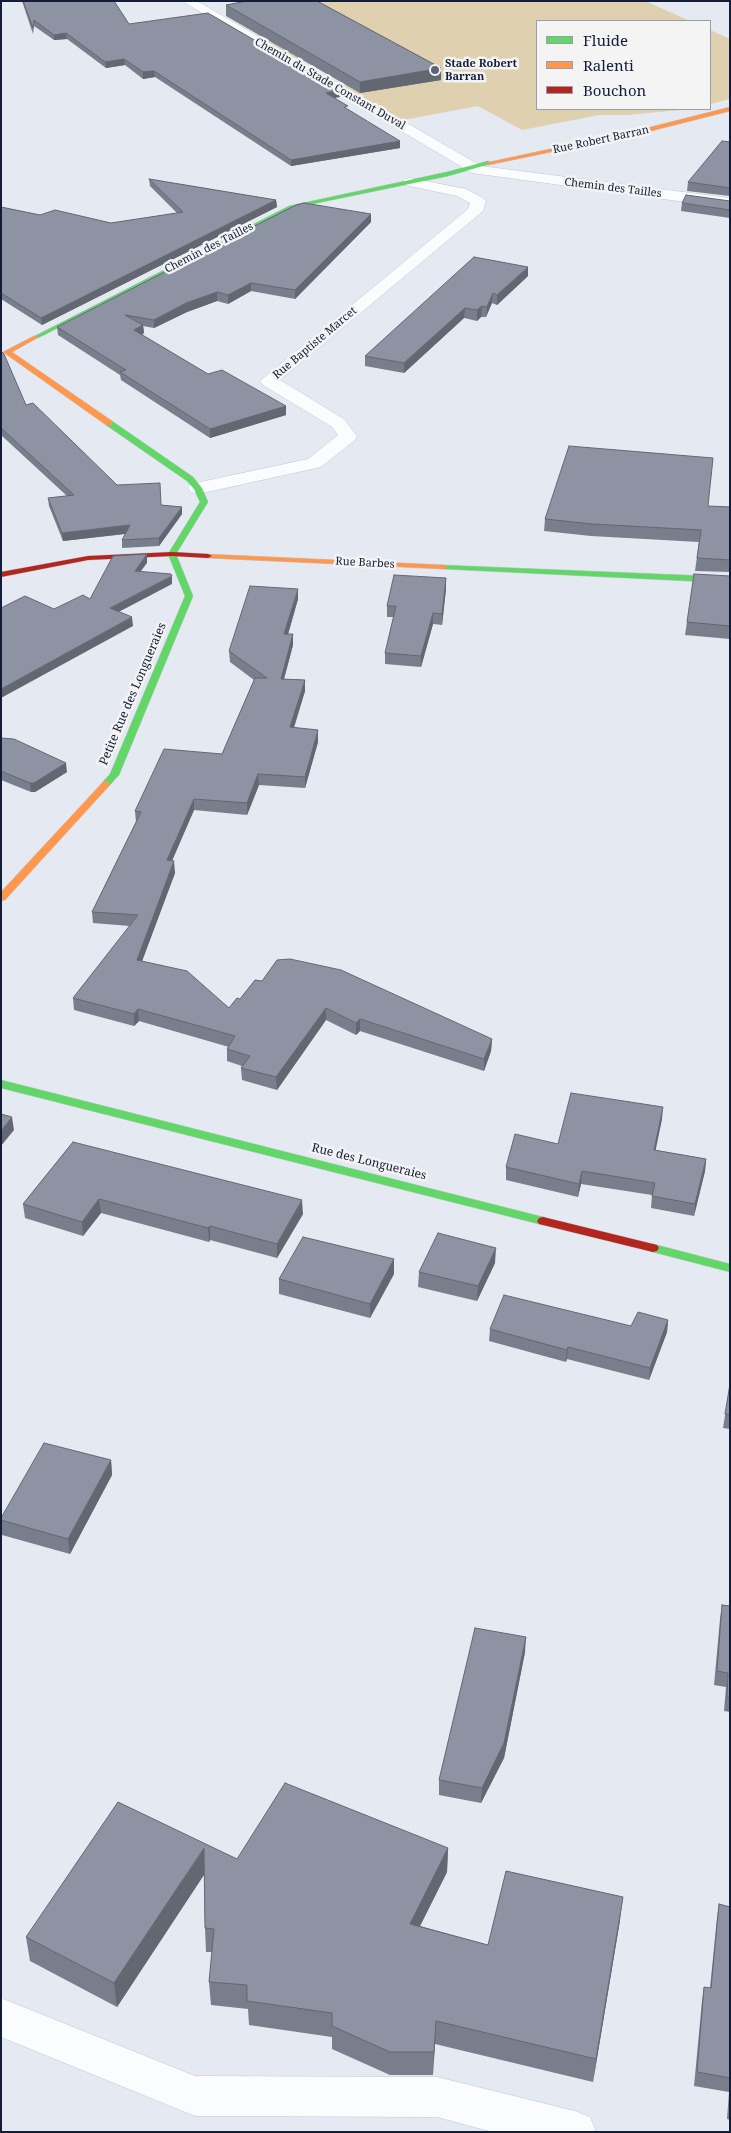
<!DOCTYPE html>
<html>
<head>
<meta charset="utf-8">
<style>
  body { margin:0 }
  #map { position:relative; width:731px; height:2133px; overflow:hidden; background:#e5e9f1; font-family:"Noto Serif",serif }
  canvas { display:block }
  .frame { position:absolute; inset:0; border:2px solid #121d37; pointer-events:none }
  .legend { position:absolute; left:536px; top:20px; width:175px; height:90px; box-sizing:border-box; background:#f4f4f4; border:1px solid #9a9ea8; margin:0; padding:6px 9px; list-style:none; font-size:15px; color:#121d37 }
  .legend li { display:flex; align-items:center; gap:10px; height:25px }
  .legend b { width:25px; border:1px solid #9a9ea8 }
</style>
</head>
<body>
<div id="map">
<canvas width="731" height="2133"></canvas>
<div class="frame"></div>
<ul class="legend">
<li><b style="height:6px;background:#63d668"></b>Fluide</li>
<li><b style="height:6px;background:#ff974d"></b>Ralenti</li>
<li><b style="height:6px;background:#b3261e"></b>Bouchon</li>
</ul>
</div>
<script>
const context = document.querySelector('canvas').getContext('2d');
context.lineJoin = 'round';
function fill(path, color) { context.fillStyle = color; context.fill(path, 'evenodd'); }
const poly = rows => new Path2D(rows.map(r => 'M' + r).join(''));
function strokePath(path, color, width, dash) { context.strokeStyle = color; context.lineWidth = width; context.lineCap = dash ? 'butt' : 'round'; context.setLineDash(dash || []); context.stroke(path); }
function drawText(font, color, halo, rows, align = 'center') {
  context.font = font + ' "Noto Serif",serif'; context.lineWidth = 5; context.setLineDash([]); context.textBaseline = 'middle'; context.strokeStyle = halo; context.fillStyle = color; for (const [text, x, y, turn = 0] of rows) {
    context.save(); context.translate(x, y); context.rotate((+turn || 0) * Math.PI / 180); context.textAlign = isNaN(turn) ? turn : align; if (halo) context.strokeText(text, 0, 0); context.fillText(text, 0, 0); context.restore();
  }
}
fill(poly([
  [282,1,645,1,690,21,537,21,537,109,691,109,627,115,599,115,522,130,478,106,398,121,340,86,347,79,320,62,297,60,256,35,273,32],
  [710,30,730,39,730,99,710,104]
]), '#dfd0af');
const street = poly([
  [182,1,197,1,481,166,730,198,730,208,472,173,182,1],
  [410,178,466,189,483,198,486,201,483,211,280,380,344,419,357,436,355,440,321,467,198,494,191,492,188,488,191,484,308,459,338,435,332,427,263,385,260,381,468,209,470,203,457,196,405,185,403,182,405,179,410,178],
  [1,1998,195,2076,437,2077,575,2111,590,2117,596,2132,493,2132,437,2117,195,2116,1,2037,1,1998]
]);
const fast = poly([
  [488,161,491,163,490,164,448,176,293,208,38,338,33,337,289,206,447,172,488,161],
  [106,421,112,421,193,477,202,488,208,502,176,554,193,596,119,775,109,786,106,787,101,784,110,774,185,596,168,554,200,502,194,489,187,481,106,425,106,421],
  [441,565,730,577,730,583,444,569,441,569,441,565],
  [1,1080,543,1217,547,1218,549,1221,547,1224,543,1225,1,1088,1,1080],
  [653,1244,730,1264,730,1272,649,1251,647,1248,649,1245,653,1244]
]);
const slow = poly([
  [730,107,730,111,643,133,488,165,485,163,643,129,730,107],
  [34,336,39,337,12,352,112,421,112,425,106,425,3,352,34,336],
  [205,554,444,565,448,567,444,569,208,558,204,556,205,554],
  [106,781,109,782,109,786,5,900,1,901,1,892,103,782,106,781]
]);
const jam = poly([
  [172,552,208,554,212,556,208,558,172,556,88,560,1,577,1,572,88,556,172,552],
  [543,1217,653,1244,657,1245,659,1248,657,1251,653,1252,539,1224,537,1221,539,1218,543,1217]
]);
strokePath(street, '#bfc6d6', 1);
strokePath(fast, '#bfc6d6', 1);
strokePath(slow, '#bfc6d6', 1);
strokePath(jam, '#bfc6d6', 1);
fill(street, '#fbfcfd');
fill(fast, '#63d668');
fill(slow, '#ff974d');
fill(jam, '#b3261e');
fill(poly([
  [22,1,114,1,129,24,340,90,340,97,334,98,348,110,400,148,291,166,155,77,143,79,125,65,106,68,67,39,54,40,34,26,33,34],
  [237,1,317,1,441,68,441,80,360,93,226,16,226,5,238,3],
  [730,142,730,196,687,191,688,182],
  [149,179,276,200,277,207,42,325,1,299,1,207,40,215,111,223,177,213,150,186],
  [730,201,730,218,681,211,682,203],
  [371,214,371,222,295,299,251,291,228,304,217,301,187,312,154,328,143,326,144,333,142,335,208,374,286,415,210,438,121,380,120,375,58,335,57,327],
  [528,276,497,305,492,303,486,317,481,317,477,321,464,318,404,373,365,366,365,356],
  [1,351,26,405,117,485,161,505,182,507,182,514,159,546,122,548,122,540,126,534,63,541,49,506,48,498,67,496,1,435],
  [708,506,730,507,730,572,695,571,699,542,591,536,544,531,545,519],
  [730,576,730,639,685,635,687,622],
  [446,578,446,589,442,625,433,624,421,667,385,664,385,653,394,617,387,617,387,606],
  [298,599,288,634,293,634,293,645,284,679,305,680,305,691,294,728,318,742,305,788,259,785,247,815,194,810,172,861,175,873,142,961,229,1008,240,999,255,980,492,1039,491,1051,484,1071,360,1031,356,1035,326,1020,277,1090,242,1080,241,1068,242,1066,227,1061,227,1049,229,1047,139,1021,134,1026,74,1010,73,998,130,926,93,923,92,912,136,822,135,811,222,754,254,680,230,662,229,651],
  [1,738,67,772,35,792,31,792,1,780],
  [662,1119,655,1150,706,1159,705,1171,694,1216,651,1208,652,1195,581,1184,578,1197,506,1180,506,1167,558,1144],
  [73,1142,303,1214,277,1258,210,1240,209,1242,101,1213,83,1236,25,1218,23,1204],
  [394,1259,394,1274,370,1318,279,1294,279,1279],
  [495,1263,477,1301,418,1287,419,1272],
  [668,1320,667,1332,649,1380,567,1359,566,1362,489,1341,490,1329,631,1326],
  [730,1384,730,1429,723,1428],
  [111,1460,112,1475,70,1554,2,1535,1,1518],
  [722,1605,730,1606,730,1712,724,1711,726,1687,714,1685,720,1619],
  [525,1652,504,1758,481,1803,439,1795,439,1780],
  [448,1848,447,1872,420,1926,488,1945,620,1920,593,2082,435,2044,433,2075,390,2075,332,2049,332,2037,249,2025,248,2009,211,2005,209,1982,212,1952,206,1952,205,1928,204,1875,117,2007,30,1961,26,1937,237,1859],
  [719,1904,730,1907,730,2120,727,2119,729,2092,694,2086,702,2001,704,1987,710,1988,717,1918]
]), '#797e8c');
fill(poly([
  [66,33,67,39,54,40,54,35],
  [124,59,125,65,106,68,105,62],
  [441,68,441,80,360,93,360,82],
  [154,71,155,77,143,79,143,72],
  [340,90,340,97,326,99,326,93],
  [400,141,400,148,291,166,291,160],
  [276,200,277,207,42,325,41,318],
  [371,214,371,222,295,299,295,290],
  [528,267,528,276,497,305,497,295],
  [251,283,251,291,228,304,228,295],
  [217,292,217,301,187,312,154,328,154,320,186,303],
  [493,293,492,303,486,317,487,307],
  [482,306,481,317,477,321,477,310],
  [465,308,464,318,404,373,404,363],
  [143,325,144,333,134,338,134,330],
  [286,406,286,415,210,438,210,429],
  [182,507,182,514,159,546,159,538],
  [130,525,131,533,63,541,62,533],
  [147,554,147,563,135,579,135,571],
  [172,576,172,584,111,616,110,608],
  [446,578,446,589,442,625,442,614],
  [298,589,298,599,285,645,284,634],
  [433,613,433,624,421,667,421,656],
  [132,617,133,626,1,698,1,689],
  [293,634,293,645,281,690,281,679],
  [305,680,305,691,290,739,290,727],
  [318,730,318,742,305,788,305,777],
  [66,763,67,772,35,792,31,792,30,783],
  [258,774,259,785,247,815,247,803],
  [194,799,194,810,167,872,167,860],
  [174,861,175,873,138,972,137,960],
  [326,1008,326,1020,277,1090,276,1077],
  [138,1009,139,1021,134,1026,134,1014],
  [360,1019,360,1031,356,1035,356,1023],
  [492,1039,491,1051,484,1071,484,1059],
  [663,1107,662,1119,653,1163,654,1150],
  [12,1117,14,1130,1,1146,1,1131],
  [706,1159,705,1171,694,1216,695,1204],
  [582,1171,581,1184,578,1197,579,1184],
  [99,1199,101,1213,83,1236,82,1222],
  [302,1200,303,1214,277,1258,277,1244],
  [210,1226,210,1240,209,1242,208,1228],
  [496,1248,495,1263,477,1301,478,1286],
  [394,1259,394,1274,370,1318,370,1304],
  [668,1320,667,1332,649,1380,650,1368],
  [568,1347,567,1359,566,1362,567,1350],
  [111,1460,112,1475,70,1554,68,1539],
  [526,1637,525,1652,504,1758,481,1803,482,1788],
  [204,1848,205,1873,117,2007,114,1983],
  [448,1848,447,1872,409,1948,410,1924],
  [623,1897,620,1920,593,2082,596,2059],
  [436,2021,435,2044,433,2075,434,2052]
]), '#636772');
const building = poly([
  [23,1,114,1,129,24,208,13,340,90,326,93,348,106,344,107,400,141,291,160,154,71,143,72,124,59,105,62,66,33,54,35,34,20,33,28,23,1],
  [247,1,317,1,441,68,360,82,226,5,247,1],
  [722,141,730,142,730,188,688,182,722,141],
  [149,179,276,200,41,318,1,293,1,207,40,215,55,210,111,223,183,212,149,179],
  [686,195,730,201,730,210,682,203,686,195],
  [304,203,371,214,295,290,251,283,228,295,217,292,186,303,154,320,125,315,143,325,134,330,208,374,222,370,286,406,210,429,120,372,126,370,57,327,296,205,304,203],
  [474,257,528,267,497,295,493,293,487,307,482,306,477,310,465,308,404,363,365,356,474,257],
  [1,351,4,354,26,405,33,403,117,485,160,483,161,505,182,507,159,538,122,540,130,525,62,533,48,498,74,495,1,428,1,351],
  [569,446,713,458,708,506,730,507,730,560,697,558,701,530,592,524,545,519,569,446],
  [147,554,135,571,171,574,172,576,110,608,132,617,1,689,1,608,25,596,54,609,83,595,90,599,113,556,147,554],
  [694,574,730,576,730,626,687,622,694,574],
  [394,575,446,578,442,614,433,613,421,656,385,653,396,606,387,606,394,575],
  [250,586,298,589,284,634,293,634,281,679,305,680,290,727,318,730,305,777,258,774,247,803,194,799,167,860,174,861,137,960,187,971,229,1008,237,998,240,999,255,980,262,981,277,960,290,959,341,970,492,1039,484,1059,360,1019,356,1023,326,1008,276,1077,241,1068,250,1056,227,1049,235,1036,138,1009,134,1014,73,998,138,915,92,912,141,812,135,811,164,749,222,754,255,678,267,678,229,651,250,586],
  [1,738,14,739,66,763,34,783,30,783,1,771,1,738],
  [571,1093,663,1107,654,1150,706,1159,695,1204,652,1196,655,1183,582,1171,579,1184,506,1167,515,1134,558,1144,571,1093],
  [1,1114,12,1117,1,1131,1,1114],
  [73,1142,302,1200,277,1244,210,1226,208,1228,99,1199,82,1222,23,1204,73,1142],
  [438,1233,496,1248,478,1286,419,1272,438,1233],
  [303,1237,394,1259,370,1304,279,1279,303,1237],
  [504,1295,631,1326,638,1312,668,1320,650,1368,568,1347,567,1350,490,1329,504,1295],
  [730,1384,730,1415,725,1414,730,1384],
  [44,1443,111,1460,68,1539,1,1520,1,1518,44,1443],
  [722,1605,730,1606,730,1697,727,1697,728,1673,717,1671,722,1605],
  [475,1628,526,1637,504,1743,482,1788,439,1780,475,1628],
  [285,1783,448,1848,410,1924,488,1945,506,1871,623,1897,596,2059,436,2021,434,2052,390,2052,332,2026,332,2013,247,2001,247,1985,209,1982,214,1929,205,1928,204,1848,114,1983,26,1937,118,1802,237,1859,285,1783],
  [719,1904,730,1907,730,2078,697,2072,704,1987,711,1988,719,1904]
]);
fill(building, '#8d93a3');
strokePath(building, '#636772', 1);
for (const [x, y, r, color] of [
  [435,70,5,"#5c6478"]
]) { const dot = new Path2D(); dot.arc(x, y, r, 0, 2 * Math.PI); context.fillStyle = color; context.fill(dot); strokePath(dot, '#f4f4f4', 2); }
drawText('bold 11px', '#121d37', '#f4f4f4', [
  ["Stade Robert",445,64],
  ["Barran",445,77]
], 'left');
drawText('11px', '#121d37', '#f4f4f4', [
  ["Chemin du Stade Constant Duval",330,84,30],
  ["Rue Robert Barran",601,140,-12],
  ["Chemin des Tailles",613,188,7],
  ["Chemin des Tailles",209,248,-27],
  ["Rue Baptiste Marcet",315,343,-40],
  ["Rue Barbes",365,563,3]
]);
drawText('12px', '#121d37', '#f4f4f4', [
  ["Petite Rue des Longueraies",133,694,-67],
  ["Rue des Longueraies",369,1162,14]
]);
</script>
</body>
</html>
